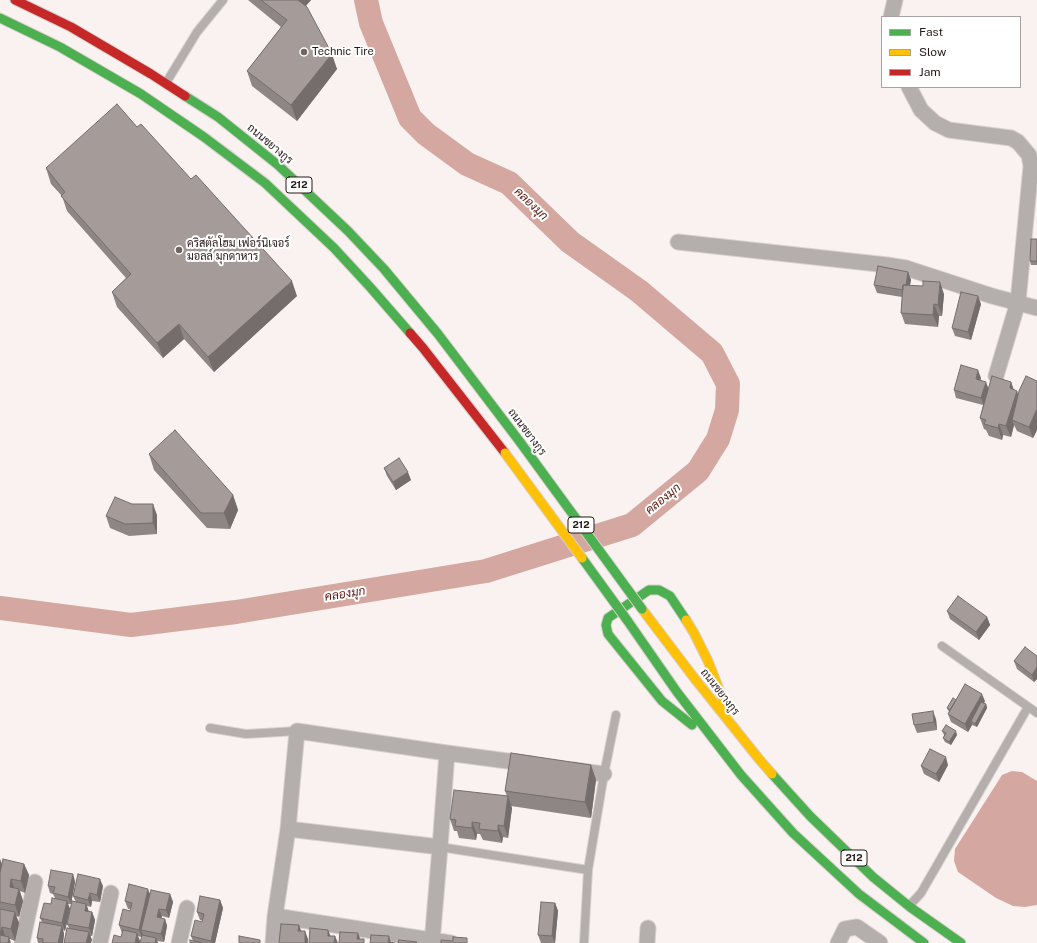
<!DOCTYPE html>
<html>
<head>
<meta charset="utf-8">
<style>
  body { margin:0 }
  #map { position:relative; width:1037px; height:943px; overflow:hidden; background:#faf2f0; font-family:"Public Sans",sans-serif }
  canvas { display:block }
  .legend { position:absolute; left:881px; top:16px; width:140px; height:72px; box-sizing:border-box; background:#fff; border:1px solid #a8a3a2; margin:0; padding:5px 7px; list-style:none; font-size:12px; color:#261917 }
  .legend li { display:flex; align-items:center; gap:8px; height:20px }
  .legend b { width:20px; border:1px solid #a8a3a2 }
</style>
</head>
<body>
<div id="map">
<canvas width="1037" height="943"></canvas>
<ul class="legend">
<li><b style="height:5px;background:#4caf50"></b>Fast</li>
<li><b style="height:5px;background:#ffc107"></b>Slow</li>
<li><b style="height:5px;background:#c62828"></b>Jam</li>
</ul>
</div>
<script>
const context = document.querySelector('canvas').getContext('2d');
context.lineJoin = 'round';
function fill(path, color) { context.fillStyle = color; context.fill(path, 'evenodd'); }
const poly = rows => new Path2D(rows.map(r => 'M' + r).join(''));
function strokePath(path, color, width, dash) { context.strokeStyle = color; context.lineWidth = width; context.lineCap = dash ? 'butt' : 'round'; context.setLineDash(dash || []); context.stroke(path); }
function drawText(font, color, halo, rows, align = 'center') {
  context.font = font + ' "Public Sans",Sarabun,sans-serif'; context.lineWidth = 4; context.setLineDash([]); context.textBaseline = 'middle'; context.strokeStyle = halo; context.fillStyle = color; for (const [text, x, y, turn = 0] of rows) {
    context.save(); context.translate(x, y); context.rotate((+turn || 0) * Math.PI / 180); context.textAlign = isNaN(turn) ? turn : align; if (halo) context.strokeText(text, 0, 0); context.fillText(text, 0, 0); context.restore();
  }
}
fill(poly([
  [1012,771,1022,772,1037,781,1037,905,1025,907,1013,906,996,898,958,872,954,861,955,849,1002,775]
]), '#d4a8a0');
strokePath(poly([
  [0,608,131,625,236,612,486,571,632,525,698,471,718,439,727,410,728,384,712,353,639,291,570,242,509,183,467,164,426,134,410,118,371,23,366,0]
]), '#d4a8a0', 24);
const lane = poly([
  [166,83,197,32,223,0],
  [942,646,1037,713],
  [210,728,246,734,297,731],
  [440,847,588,870],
  [910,905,921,893,1028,707],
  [584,943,588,870,604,774,616,715]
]);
const street = poly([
  [891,17,895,0],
  [909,87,921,110,935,123,949,130,1011,138,1018,142,1029,155,1031,166,1018,302,996,376],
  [678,242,887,265,906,268,992,296,1037,308],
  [573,770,604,774],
  [288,829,440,847],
  [275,916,451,943],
  [22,943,35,882],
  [100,943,111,893],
  [179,943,187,908],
  [273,943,275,916,288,829,297,731,447,753,530,764],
  [432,943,440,847,447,753],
  [647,943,648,928],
  [838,943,845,929,857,927,880,943]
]);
const fast = poly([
  [0,18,60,47,141,94,204,137,265,183,334,248,370,287,410,333],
  [185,96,218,117,278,165,348,231,384,269,438,334,520,442],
  [627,620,677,692,741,775,793,833,859,894,924,943],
  [686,620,670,596,659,590,649,590,608,618,606,625,608,634,662,701,692,725],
  [772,774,810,816,873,877,910,907,961,943]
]);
const slow = poly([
  [642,609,695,679,759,759,772,774],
  [686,620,694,633,708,661,727,710]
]);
const jam = poly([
  [15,0,71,27,151,74,185,96],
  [410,333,423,348,505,453]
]);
strokePath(lane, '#d7d0ce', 10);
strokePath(street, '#d7d0ce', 17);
strokePath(fast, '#d7d0ce', 11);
strokePath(slow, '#d7d0ce', 11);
strokePath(jam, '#d7d0ce', 11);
strokePath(lane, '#b4aead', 8);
strokePath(street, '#b4aead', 15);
strokePath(fast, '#4caf50', 9);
strokePath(slow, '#ffc107', 9);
strokePath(jam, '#c62828', 9);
const fastBridge = poly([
  [520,442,642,609],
  [582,558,627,620]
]);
const slowBridge = poly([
  [505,453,582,558]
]);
strokePath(fastBridge, '#d7d0ce', 11, []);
strokePath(slowBridge, '#d7d0ce', 11, []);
strokePath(fastBridge, '#4caf50', 9);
strokePath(slowBridge, '#ffc107', 9);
fill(poly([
  [248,0,311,0,306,6,337,69,297,121,252,86,247,71,281,27],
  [137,127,297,296,214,372,184,339,163,358,117,307,112,292,126,278,67,211,62,196,51,184,46,168],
  [1037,239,1037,265,1031,265,1030,261],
  [908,272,911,280,910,285,944,294,942,316,939,316,938,327,905,324,901,313,902,297,877,293,874,285],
  [981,304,971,340,955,336,952,328],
  [981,378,980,381,988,389,1011,382,1014,390,1018,395,1037,381,1037,430,1033,438,1017,431,1014,425,1011,437,1003,435,1002,440,989,436,986,430,984,429,980,418,983,405,956,398,954,390],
  [149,454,233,495,238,510,230,529,207,528,154,470],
  [384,468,411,480,396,490,387,476],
  [157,515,157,534,129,536,110,528,106,516],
  [947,611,987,617,990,625,979,640,950,619],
  [1037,656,1037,679,1034,682,1017,669,1014,661],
  [956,700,985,701,984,703,986,704,987,708,977,727,972,725,968,732,951,722,948,714,949,712,947,708],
  [936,719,937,730,917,733,914,725],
  [942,731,957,735,951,745,945,742,943,738,945,735,944,735],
  [591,765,596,780,591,818,511,806,512,808,508,838,503,837,502,843,483,840,480,834,477,834,476,840,459,838,457,831,454,831,450,819,507,796,505,791],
  [948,765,939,782,924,774,921,766],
  [0,859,2,865,24,864,29,875,25,893,20,891,23,901,19,917,16,916,19,923,15,941,10,939,0,943],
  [73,874,75,882,71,904,68,904,70,909,65,931,63,930,64,934,63,943,38,943,37,938,42,922,40,918,55,898,53,894,50,893,48,886],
  [103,886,100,902,92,901,91,907,87,906,89,912,92,912,95,920,92,936,90,936,92,940,69,928,67,924,76,902,73,896],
  [150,893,170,894,173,902,169,918,162,916,161,918,165,919,167,926,164,942,157,941,158,943,138,936,121,937,122,933,119,925,130,911,131,909,128,909,125,901],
  [220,900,223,908,215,943,190,943,193,941,191,936,202,922,203,921,200,920,197,912],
  [555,903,558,911,555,943,541,943,538,935]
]), '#8e8684');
fill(poly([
  [296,0,311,0,300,12],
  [332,54,337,69,297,121,291,105],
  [908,272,911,280,907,298,904,291],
  [292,281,297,296,214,372,208,357],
  [940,282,944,294,942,316,938,305],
  [978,296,981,304,971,340,968,332],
  [934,304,939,316,938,327,933,315],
  [179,324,184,339,163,358,157,343],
  [978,370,981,378,978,387,976,379],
  [986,382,989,390,984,406,981,398],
  [1011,382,1015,394,1010,388],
  [1017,391,1021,402,1012,420,1014,425,1011,437,1006,426],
  [1037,409,1037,430,1033,438,1029,427],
  [999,424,1003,435,1002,440,998,428],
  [408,472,411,480,396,490,393,482],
  [233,495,238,510,230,529,224,513],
  [153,504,157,515,157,534,153,523],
  [987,617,990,625,979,640,976,632],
  [1037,667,1037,679,1034,682,1032,675],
  [982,694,985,701,973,723,971,721,972,725,968,732,965,724],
  [986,704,987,708,977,727,975,724],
  [933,711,936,719,937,730,934,722],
  [956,731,957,735,951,745,949,742],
  [946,757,948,765,939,782,936,774],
  [591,765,596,780,591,818,585,802],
  [508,796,512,808,508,838,504,826],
  [472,822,477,834,476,840,472,828],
  [498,825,503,837,502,843,498,831],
  [0,859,4,870,0,887],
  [24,864,29,875,25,893,21,881],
  [73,874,75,882,71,904,68,897],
  [11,879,15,890,10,887],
  [100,879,103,886,100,902,97,895],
  [19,889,23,901,19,917,15,905],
  [148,889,151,897,141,930,143,934,142,937,139,930],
  [90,893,92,901,91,907,88,900],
  [170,894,173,902,169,918,166,910],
  [220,900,223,908,215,943,212,943,211,941],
  [67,901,70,909,65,931,62,923],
  [555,903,558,911,555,943,552,936],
  [86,904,89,912,85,911],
  [159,909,162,916,160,925,157,917],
  [15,912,19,923,15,941,11,929],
  [92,912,95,920,92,936,89,928],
  [165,919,167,926,164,942,161,934],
  [299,925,302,933,298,931],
  [62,926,64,934,63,943,58,943],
  [2,927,6,938,0,936],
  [328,930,331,937,328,936],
  [305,931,308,939,308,943,305,943],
  [89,932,92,940,91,943,86,943],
  [137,933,140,941,140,943,135,943],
  [358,933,361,941,357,939],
  [335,936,338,943,334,943],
  [389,936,391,943,388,943],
  [9,937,11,943,8,943],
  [156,938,158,943,155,943]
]), '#746d6c');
const building = poly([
  [261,0,298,0,307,7,332,54,291,105,247,71,287,20,261,0],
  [117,104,137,127,141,124,191,179,196,175,292,281,208,357,179,324,157,343,112,292,131,274,61,196,65,192,46,168,117,104],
  [1031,239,1037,239,1037,261,1030,261,1031,239],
  [878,266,908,272,906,285,903,285,903,290,874,285,878,266],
  [923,281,940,282,938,305,934,304,933,315,901,313,903,285,923,286,923,281],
  [961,292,978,296,968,332,952,328,961,292],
  [961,365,978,370,976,379,986,382,981,398,954,390,961,365],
  [992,376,1011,382,1010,388,1017,391,1006,426,999,424,998,428,984,424,986,420,980,418,992,376],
  [1026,376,1037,381,1037,409,1029,427,1012,420,1019,391,1026,376],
  [175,430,233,495,224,513,201,513,149,454,175,430],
  [399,458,408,472,393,482,384,468,399,458],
  [115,497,132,504,153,504,153,523,125,524,106,516,115,497],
  [958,596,987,617,976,632,947,611,958,596],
  [1025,647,1037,656,1037,667,1032,675,1014,661,1025,647],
  [965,684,982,694,965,724,948,714,965,684],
  [953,698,956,700,950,710,947,708,953,698],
  [981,702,986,704,975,724,971,721,981,702],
  [933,711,934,722,914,725,912,714,933,711],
  [946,725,956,731,949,742,943,738,946,733,942,731,946,725],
  [930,749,946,757,936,774,921,766,930,749],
  [511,753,591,765,585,802,505,791,511,753],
  [454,790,508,796,504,826,498,825,498,831,479,829,480,823,472,822,472,828,455,826,456,820,450,819,454,790],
  [3,859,24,864,21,881,11,879,10,887,19,889,15,905,0,902,0,873,3,859],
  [51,870,73,874,68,897,53,893,55,887,48,886,51,870],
  [78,874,100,879,97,895,90,893,88,900,73,896,78,874],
  [129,884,148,889,139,930,119,925,123,909,130,911,132,903,125,901,129,884],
  [151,890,170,894,166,910,159,909,157,917,165,919,161,934,141,930,151,890],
  [200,896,220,900,211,941,191,936,195,920,202,922,204,914,197,912,200,896],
  [52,898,67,901,62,923,40,918,44,903,51,904,52,898],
  [72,901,86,904,85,911,92,912,89,928,67,924,72,901],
  [541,902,555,903,552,936,538,935,541,902],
  [0,909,15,912,11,929,2,927,0,934,0,909],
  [40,922,62,926,58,943,43,943,43,939,37,938,40,922],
  [281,924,299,925,298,931,305,931,305,943,279,943,281,924],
  [67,928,89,932,86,943,64,943,67,928],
  [310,928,328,930,328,936,335,936,334,943,309,943,310,928],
  [123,930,137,933,135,943,112,943,114,935,121,937,123,930],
  [340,932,358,933,357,939,364,939,364,943,339,943,340,932],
  [0,935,9,937,8,943,0,943,0,935],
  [142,935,156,938,155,943,140,943,142,935],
  [371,935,389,936,388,942,395,943,370,943,371,935],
  [239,936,260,940,260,943,239,943,239,936],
  [453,937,467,938,467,943,441,943,441,940,453,941,453,937],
  [190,940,202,943,190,943,190,940],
  [399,940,417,942,416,943,398,943,399,940]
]);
fill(building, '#a59c9a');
strokePath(building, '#746d6c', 1);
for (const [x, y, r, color] of [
  [304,52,4,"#706563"],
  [179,250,4,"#706563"]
]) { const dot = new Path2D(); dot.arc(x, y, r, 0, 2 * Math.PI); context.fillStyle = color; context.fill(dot); strokePath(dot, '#fff', 1.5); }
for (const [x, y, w] of [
  [299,185,26],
  [581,525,26],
  [854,858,26]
]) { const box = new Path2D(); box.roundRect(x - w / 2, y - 8, w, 16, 3); context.fillStyle = '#fff'; context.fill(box); strokePath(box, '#261917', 1); }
drawText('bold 10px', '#261917', null, [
  ["212",299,185],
  ["212",581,525],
  ["212",854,858]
]);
drawText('11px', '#261917', '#fff', [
  ["Technic Tire",312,52],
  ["คริสตัลโฮม เฟอร์นิเจอร์",187,244],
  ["มอลล์ มุกดาหาร",187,257]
], 'left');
drawText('11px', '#261917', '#fff', [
  ["ถนนชยางกูร",270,144,40],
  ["ถนนชยางกูร",527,432,53],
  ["ถนนชยางกูร",720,692,52]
]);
drawText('italic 12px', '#5d160d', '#fff', [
  ["คลองมุก",531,204,44],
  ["คลองมุก",663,499,-39],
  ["คลองมุก",345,594,-9]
]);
</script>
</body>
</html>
